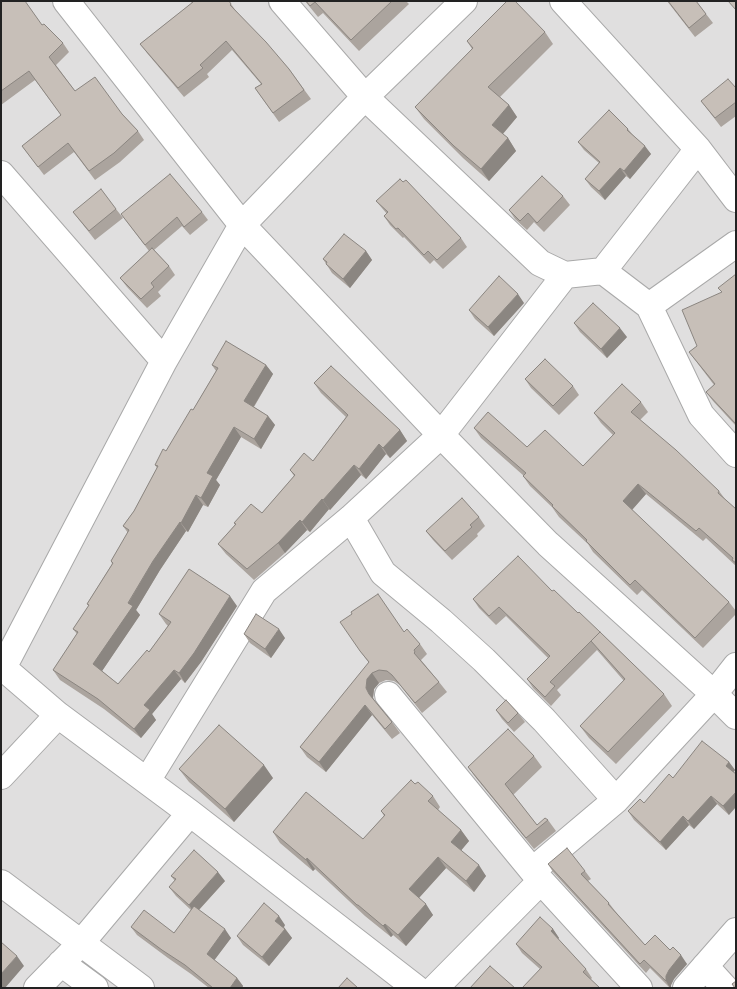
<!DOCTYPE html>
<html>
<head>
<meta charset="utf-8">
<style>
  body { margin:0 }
  #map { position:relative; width:737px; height:989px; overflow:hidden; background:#f2efe9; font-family:"Noto Sans",sans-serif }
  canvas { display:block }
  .frame { position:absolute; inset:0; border:2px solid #222; pointer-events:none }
</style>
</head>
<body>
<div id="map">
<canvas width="737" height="989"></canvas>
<div class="frame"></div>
</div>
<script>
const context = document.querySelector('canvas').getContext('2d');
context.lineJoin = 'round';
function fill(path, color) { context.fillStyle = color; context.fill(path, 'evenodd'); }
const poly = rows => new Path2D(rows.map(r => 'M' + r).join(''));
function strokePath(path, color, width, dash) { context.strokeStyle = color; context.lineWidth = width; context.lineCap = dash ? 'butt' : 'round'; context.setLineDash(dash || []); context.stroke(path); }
fill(poly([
  [1,1,736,1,736,988,1,988]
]), '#e0dfdf');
const minor = poly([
  [66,1,242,225,441,435,548,544,714,694,736,716],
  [282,1,365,97,540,263,565,275,603,271,649,306,701,415,736,454],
  [563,1,698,149,736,199],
  [1,174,164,361],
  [603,271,698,149],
  [649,306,736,244],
  [351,518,383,573,441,621,484,660,544,720,616,800],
  [1,666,58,715,190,813,416,988],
  [3,668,164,361,242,225,365,97,464,1],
  [388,695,541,881,639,988],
  [1,776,58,715],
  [147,781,264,591,351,518,441,435,565,275],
  [533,870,616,800,714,694,736,666],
  [1,883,141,988],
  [61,963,95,988],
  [705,966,725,988],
  [37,988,81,943,190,813],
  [435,988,541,881],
  [686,988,736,931]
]);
strokePath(minor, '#a9a9a9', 28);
strokePath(minor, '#fff', 26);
fill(poly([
  [1,1,42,25,63,43,69,52,56,65,75,91,122,114,138,131,144,140,120,162,95,180,74,152,44,175,22,146,61,115,35,80,1,105],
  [190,1,229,1,236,11,289,69,311,99,279,122,255,88,261,84,232,50,207,74,209,77,184,97,147,53,140,44,192,3],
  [305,1,406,1,409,4,359,51,323,13,318,17],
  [667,1,696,1,713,23,695,37],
  [545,32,553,44,500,97,509,105,517,117,503,134,508,138,516,151,489,181,463,158,424,119,415,107,472,49,467,41],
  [736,88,736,116,721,127,701,101],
  [628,129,632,134,651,154,630,179,626,176,605,200,591,187,585,179,599,163,584,150,578,142],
  [563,196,570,205,544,232,534,222,527,230,515,219,509,210],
  [376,201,461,238,467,247,443,269,434,260,430,264,404,237,403,238,390,225,384,216,387,214],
  [116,209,123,218,95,240,73,212],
  [202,212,208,220,190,235,182,226,154,250,169,266,175,275,158,292,161,296,147,308,127,287,120,278,149,251,121,214],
  [366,251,372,260,350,288,332,273,323,259],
  [736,274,736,426,713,401,706,392,714,385,689,352,697,346,722,292],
  [524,303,494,336,475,319,469,310],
  [574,323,627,337,607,358,580,332],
  [212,365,266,365,273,374,254,407,268,416,275,425,261,449,241,437,216,480,220,485,208,507,203,505,188,532,186,531,160,570,136,610,140,615,102,671,118,684,149,652,168,626,166,624,159,614,237,606,201,662,185,683,181,679,152,714,156,720,141,738,104,709,60,680,53,670,77,634,73,629,89,606,87,604,112,564,111,561,128,533,123,526,134,511,157,468,155,465,166,451,193,410,216,371],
  [525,379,573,386,579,395,559,415,531,388],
  [314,383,400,430,407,441,390,458,386,454,366,479,361,475,330,510,329,509,310,532,307,530,285,553,254,580,226,554,218,544,235,525,234,523,262,513,294,476,290,470,313,461,346,417,321,393],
  [641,402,648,412,640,420,719,491,725,499,736,509,736,566,706,538,703,541,646,494,632,510,729,602,736,611,736,614,703,648,642,590,637,595,593,552,588,544,559,517,552,507,530,486,523,476,524,476,481,438,474,428,583,466,613,435,601,423,594,413],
  [479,517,485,526,477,534,478,536,452,560,433,540,426,531],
  [552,591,600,632,664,694,672,706,616,764,589,738,580,726,624,681,597,650,557,690,561,695,551,706,533,688,527,679,548,658,506,616,496,625,479,608,473,599],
  [404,632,420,644,427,654,421,660,439,682,447,692,422,713,400,685,394,681,386,680,379,683,374,689,373,698,375,701,392,722,400,733,392,739,372,715,326,772,307,757,300,747,369,663,360,651],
  [244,634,285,638,271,658,250,643],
  [496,710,518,713,525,722,514,732,502,719],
  [534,756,542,767,513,795,537,825,548,820,556,831,534,849,476,778,468,767],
  [729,762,735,770,734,772,729,815,717,804,694,829,689,825,666,850,634,820,628,811,644,803,673,778],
  [179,769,273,778,234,822,189,782],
  [415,784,433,796,440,807,438,810,461,830,469,841,461,850,486,876,474,892,446,868,419,898,433,915,406,946,393,935,391,937,365,916,315,869,313,871,280,843,273,832,363,839,384,816,381,811],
  [548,864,585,871,591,879,588,881,609,903,615,911,645,945,670,950,687,964,674,979,671,985,671,988,670,988,650,968,646,973,553,872],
  [171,876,225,881,199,910,231,938,214,960,237,978,243,986,242,988,209,988,191,974,168,958,137,935,131,927,174,933,191,910,176,896,169,887,175,881],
  [285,925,284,927,292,938,269,966,243,945,237,936],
  [553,929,559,938,558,939,586,969,592,978,591,979,540,969,522,953,516,944]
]), '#aba49e');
fill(poly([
  [509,105,517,117,500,137,492,125],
  [508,138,516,151,489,181,481,169],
  [645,146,651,154,630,179,624,171],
  [620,168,626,176,605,200,599,191],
  [366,251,372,260,350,288,343,279],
  [518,294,524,303,494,336,488,327],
  [620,328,627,337,607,358,601,349],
  [266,365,273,374,251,411,244,401],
  [268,416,275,425,261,449,254,439],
  [234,427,241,437,216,480,220,485,208,507,201,498,207,473],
  [400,430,407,441,390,458,383,448],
  [379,444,386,454,366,479,359,469],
  [354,465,361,475,330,510,323,500],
  [638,484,646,494,631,511,623,501],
  [196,495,203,505,188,532,181,523],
  [322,499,329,509,310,532,302,522],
  [300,520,307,530,285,553,278,543],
  [180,522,186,531,160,570,136,610,140,615,100,674,93,664,153,561],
  [230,596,237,606,201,662,185,683,179,673],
  [279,629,285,638,271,658,265,649],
  [174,670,181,679,152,714,156,720,141,738,134,729,144,705],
  [372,673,379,683,374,689,373,698,376,705,369,694,366,688,367,679],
  [365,705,372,715,326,772,319,762],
  [729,762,735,770,732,774,726,766],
  [264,765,273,778,234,822,225,809],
  [736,792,736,807,729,815,723,806],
  [711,796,717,804,694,829,688,821],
  [683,816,689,825,666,850,660,842],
  [461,830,469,841,459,853,451,842],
  [438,857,446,868,417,900,409,889],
  [307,858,315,869,313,871,306,860],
  [479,865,486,876,474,892,466,881],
  [218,872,225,881,195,914,189,905],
  [426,904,433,915,406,946,398,935],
  [279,916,285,925,282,930,275,921],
  [385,924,393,935,391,937,383,926],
  [225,929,231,938,213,962,207,954],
  [285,929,292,938,269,966,262,957],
  [553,929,559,938,557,940,551,931],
  [681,955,687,964,674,979,671,985,671,988,670,988,666,981,666,976,669,970],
  [17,956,24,966,5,988,1,988,1,974],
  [237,978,243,986,242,988,230,988]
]), '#8b8681');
const building = poly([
  [1,1,25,1,42,25,44,24,63,43,49,57,75,91,95,77,122,114,138,131,114,153,89,171,68,143,38,167,22,146,61,115,29,71,1,91,1,1],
  [192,1,229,1,231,4,230,5,266,42,289,69,304,90,273,113,255,88,262,84,226,41,200,65,203,68,178,88,140,44,193,2,192,1],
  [306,1,392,1,351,40,315,2,310,6,306,1],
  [507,1,515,1,545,32,488,87,509,105,492,125,508,138,481,169,454,146,415,107,473,48,467,41,507,1],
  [668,1,696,1,706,14,689,28,668,1],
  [728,1,736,1,736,10,728,1],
  [728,79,736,88,736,102,715,118,701,101,728,79],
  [609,110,628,129,627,130,645,146,624,171,620,168,599,191,585,179,600,162,578,142,609,110],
  [170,174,202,212,184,227,177,217,145,245,121,214,170,174],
  [542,176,563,196,537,223,528,213,520,221,509,210,542,176],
  [400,179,403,182,406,180,461,238,437,260,428,251,424,255,398,228,396,229,384,216,388,212,376,201,400,179],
  [101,189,116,209,89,231,73,212,101,189],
  [344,234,366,251,343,279,326,264,327,262,323,259,344,234],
  [152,248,169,266,151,283,154,287,141,299,120,278,152,248],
  [736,274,736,424,706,392,715,384,689,352,697,346,682,310,722,292,718,288,736,274],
  [499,276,518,294,488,327,469,310,499,276],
  [593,303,620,328,601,349,574,323,593,303],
  [226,341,266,365,244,401,268,416,254,439,234,427,207,473,213,476,201,498,196,495,181,523,180,522,153,561,128,603,133,606,93,664,118,684,147,650,149,652,171,622,159,614,189,569,230,596,194,653,179,673,174,670,144,705,150,710,134,729,98,699,53,670,78,632,73,629,89,605,87,604,113,563,111,561,129,530,123,526,134,511,158,466,155,465,163,449,166,451,191,409,193,410,218,368,212,365,226,341],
  [545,359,573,386,553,406,525,379,545,359],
  [331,366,400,430,383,448,379,444,359,469,354,465,323,500,322,499,302,522,300,520,278,543,247,569,218,544,236,524,234,523,251,504,262,513,295,475,290,470,304,453,313,461,348,415,314,383,331,366],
  [622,384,641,402,631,412,676,450,719,491,718,493,736,509,736,563,732,560,733,558,699,528,696,531,638,484,623,501,729,602,695,638,635,580,630,585,586,541,587,540,552,506,553,505,523,476,526,473,474,428,488,412,527,447,545,430,583,466,615,433,594,413,622,384],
  [462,498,479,517,470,525,472,527,445,551,426,531,462,498],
  [518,556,552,591,554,590,578,613,579,612,600,632,550,682,555,686,545,697,527,679,550,656,499,607,489,616,473,599,518,556],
  [378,594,404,632,407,629,420,644,414,650,415,652,414,653,439,682,415,703,392,675,387,671,379,670,372,673,367,679,366,688,369,694,392,722,385,729,365,705,319,762,300,747,369,662,360,651,340,622,352,614,351,612,378,594],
  [256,614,279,629,265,649,244,634,256,614],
  [600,632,664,694,608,752,580,726,625,679,591,641,600,632],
  [506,700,518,713,508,723,496,710,506,700],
  [219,725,264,765,225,809,179,769,219,725],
  [508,729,534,756,505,784,537,825,545,818,548,820,526,838,468,767,508,729],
  [702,741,729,762,726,766,736,774,736,792,723,806,711,796,688,821,683,816,660,842,628,811,640,799,644,803,669,774,673,778,702,741],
  [411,780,415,784,418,782,433,796,428,801,461,830,451,842,479,865,466,881,438,857,409,889,426,904,398,935,385,924,383,926,358,905,357,905,307,858,306,860,273,832,306,792,363,839,385,815,381,811,411,780],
  [567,848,585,871,581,874,609,903,608,904,645,945,655,935,670,950,673,947,681,955,669,970,666,976,666,981,644,960,640,964,548,864,567,848],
  [194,850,218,872,189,905,169,887,176,879,171,876,194,850],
  [264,903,279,916,275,921,285,929,262,957,237,936,264,903],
  [194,906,225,929,207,954,237,978,230,988,213,988,185,965,162,950,131,927,144,910,174,933,194,906],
  [540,917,553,929,551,931,586,969,583,972,600,988,522,988,542,967,516,944,540,917],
  [1,942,17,956,1,974,1,942],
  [490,966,515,988,470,988,490,966],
  [347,978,358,988,338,988,347,978],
  [736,981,736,988,735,988,732,984,736,981]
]);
fill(building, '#c7bfb8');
strokePath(building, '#8b8681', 1);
</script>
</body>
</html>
